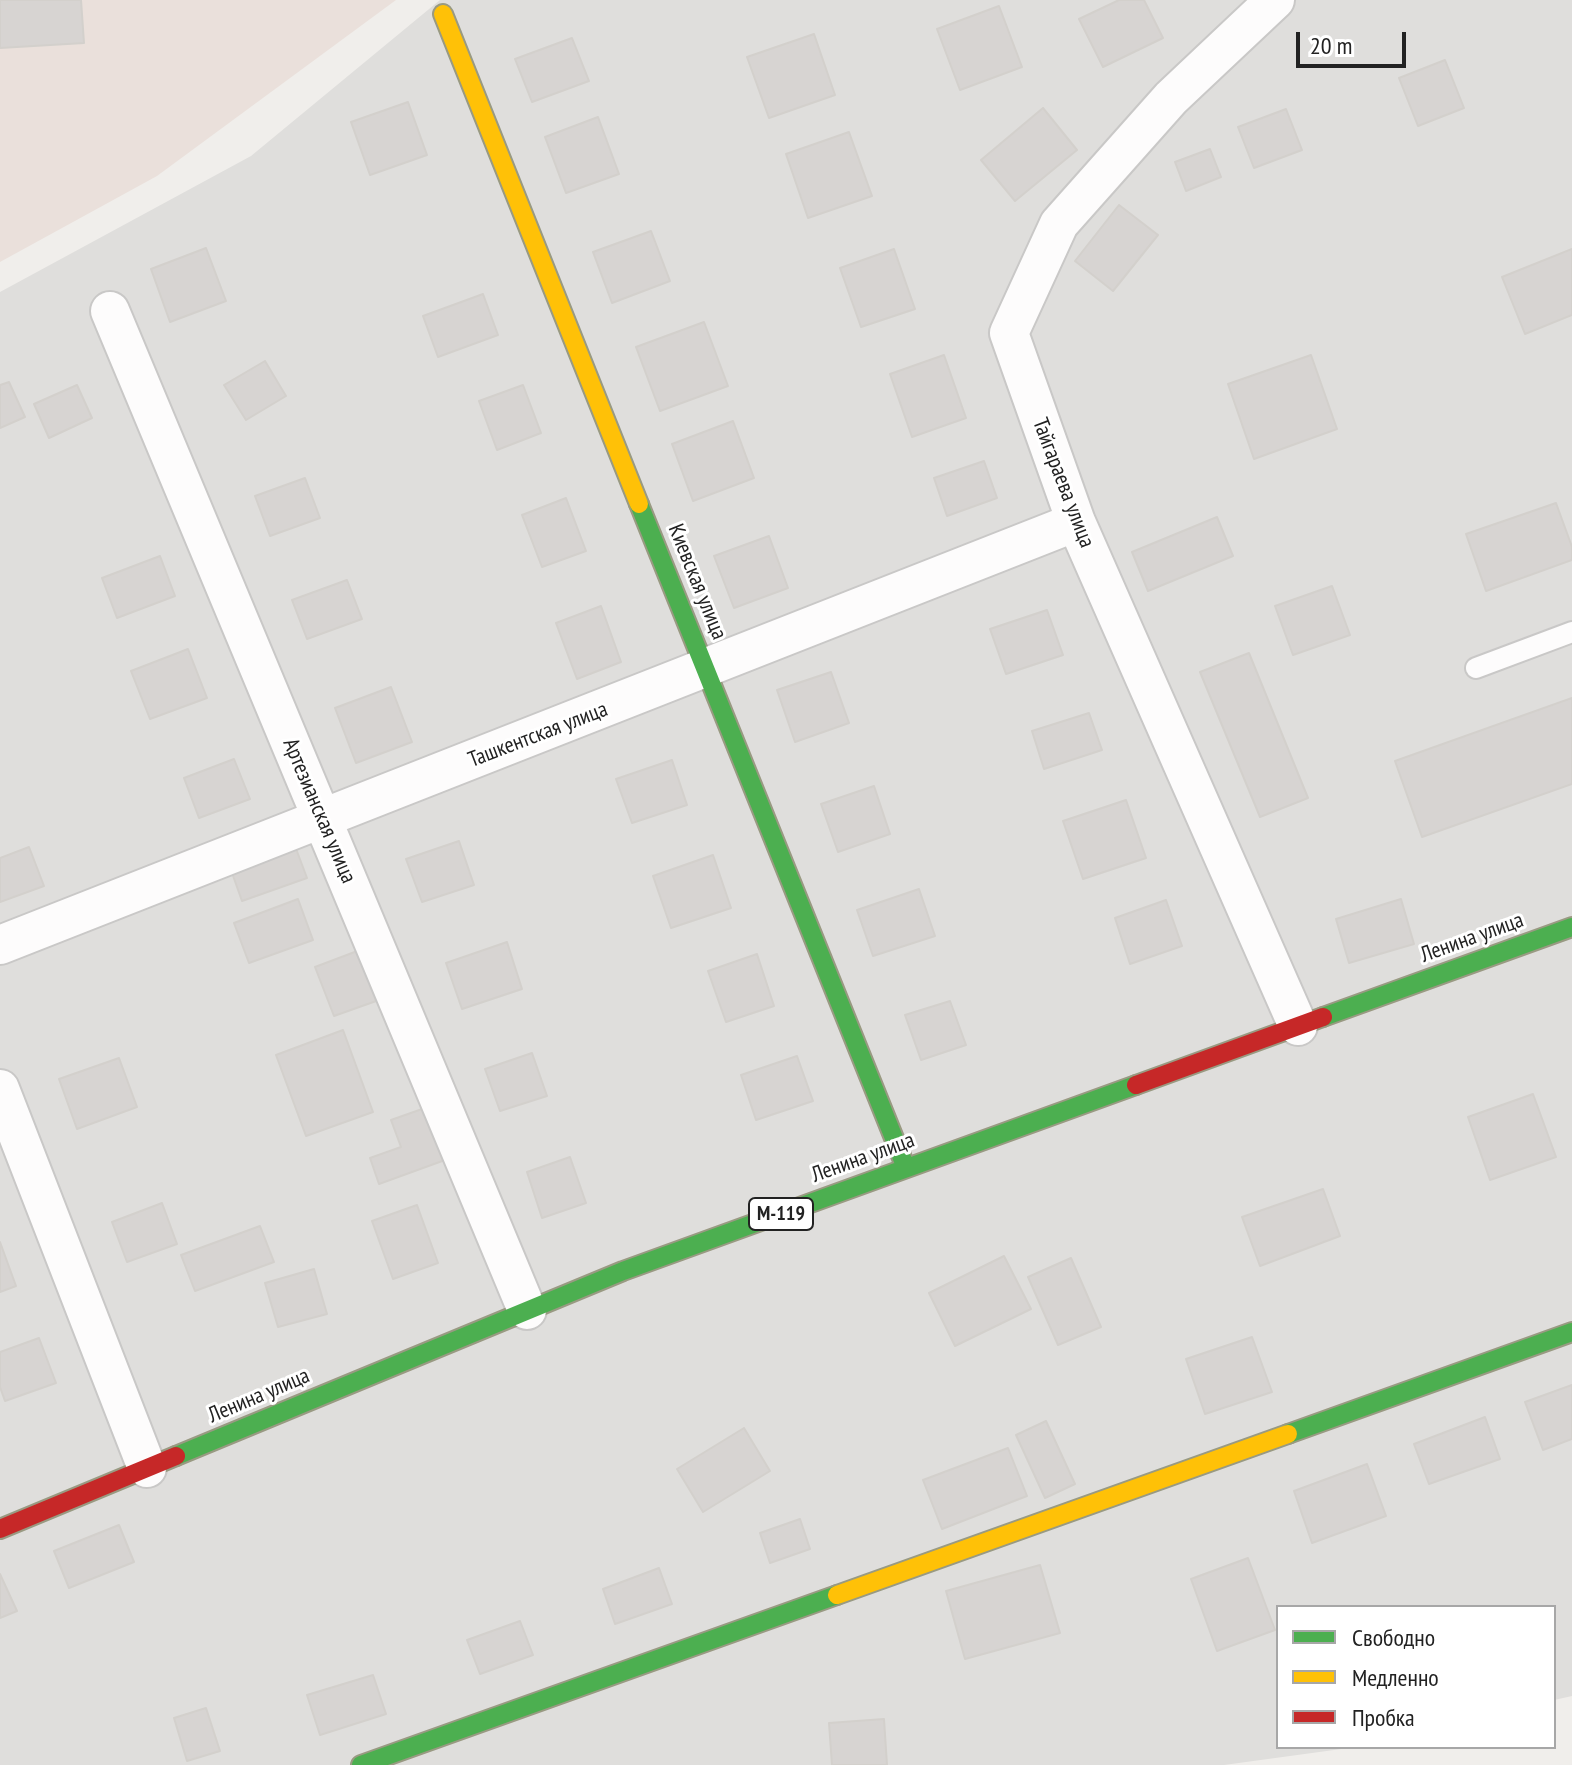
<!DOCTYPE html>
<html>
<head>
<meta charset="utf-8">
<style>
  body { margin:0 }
  #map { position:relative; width:1572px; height:1765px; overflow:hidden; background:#f0eeeb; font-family:"PT Sans Narrow",sans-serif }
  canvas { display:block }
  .legend { position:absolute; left:1276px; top:1605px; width:280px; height:144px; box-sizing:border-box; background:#fff; border:2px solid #a7a7a7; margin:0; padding:10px 14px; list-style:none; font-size:24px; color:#222 }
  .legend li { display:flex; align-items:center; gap:16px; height:40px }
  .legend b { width:40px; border:2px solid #a7a7a7 }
  .scale { position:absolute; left:1296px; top:32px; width:110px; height:36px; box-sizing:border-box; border:4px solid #222; border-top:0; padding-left:10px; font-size:24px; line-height:28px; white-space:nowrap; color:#222; -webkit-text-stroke:6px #fff; paint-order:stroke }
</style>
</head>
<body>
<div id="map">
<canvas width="1572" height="1765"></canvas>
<ul class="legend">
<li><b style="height:10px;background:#4caf50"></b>Свободно</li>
<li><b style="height:10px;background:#ffc107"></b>Медленно</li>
<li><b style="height:10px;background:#c62828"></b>Пробка</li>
</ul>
<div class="scale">20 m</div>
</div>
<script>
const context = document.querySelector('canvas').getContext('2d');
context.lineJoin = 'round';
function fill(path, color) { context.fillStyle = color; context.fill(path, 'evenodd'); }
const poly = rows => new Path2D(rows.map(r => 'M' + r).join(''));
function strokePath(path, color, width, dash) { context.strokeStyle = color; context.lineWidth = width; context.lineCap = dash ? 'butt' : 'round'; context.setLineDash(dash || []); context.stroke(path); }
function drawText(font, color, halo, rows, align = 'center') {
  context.font = font + ' "PT Sans Narrow",sans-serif'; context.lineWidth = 6; context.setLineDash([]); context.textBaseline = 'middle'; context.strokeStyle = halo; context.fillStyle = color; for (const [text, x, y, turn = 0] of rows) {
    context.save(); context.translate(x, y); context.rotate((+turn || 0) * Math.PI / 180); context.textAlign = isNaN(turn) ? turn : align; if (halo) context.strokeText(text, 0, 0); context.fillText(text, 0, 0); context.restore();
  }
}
fill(poly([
  [440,0,1572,0,1572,1696,1554,1700,1554,1607,1278,1607,1278,1747,1356,1747,1224,1765,0,1765,0,292,251,156]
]), '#dfdedc');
fill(poly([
  [0,0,396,0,157,176,0,262]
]), '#eae0db');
const building = poly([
  [0,0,81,0,84,43,0,48,0,0],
  [1119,0,1144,0,1163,38,1103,67,1079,19,1119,0],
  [999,6,1022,67,960,90,937,29,999,6],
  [814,34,835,95,769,118,747,57,814,34],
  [572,38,589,81,532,102,515,59,572,38],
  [1445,60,1464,108,1418,126,1399,78,1445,60],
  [408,102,427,155,370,175,351,122,408,102],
  [1043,108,1077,150,1015,201,981,160,1043,108],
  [1286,109,1302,150,1254,168,1238,127,1286,109],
  [598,117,619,174,566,193,545,137,598,117],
  [849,132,872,196,808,218,786,154,849,132],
  [1210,149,1221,177,1186,191,1175,162,1210,149],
  [1119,205,1158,235,1113,291,1075,261,1119,205],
  [651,231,670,281,612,303,593,252,651,231],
  [206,248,226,301,170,322,151,269,206,248],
  [894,249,915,309,861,327,840,268,894,249],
  [1572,249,1572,315,1525,334,1502,277,1572,249],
  [483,294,498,335,438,357,423,316,483,294],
  [704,322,728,386,660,411,636,347,704,322],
  [944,355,966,418,912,437,890,374,944,355],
  [1311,355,1337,429,1254,459,1228,384,1311,355],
  [265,361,286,396,246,420,224,385,265,361],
  [9,382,25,417,0,428,0,385,9,382],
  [77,385,92,418,49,438,34,404,77,385],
  [523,385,541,433,497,450,479,401,523,385],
  [733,421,754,478,693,501,672,444,733,421],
  [984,461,997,498,947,516,934,478,984,461],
  [305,478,320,518,270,536,255,496,305,478],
  [566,498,586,551,542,567,522,515,566,498],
  [1556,503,1572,547,1572,560,1486,591,1466,534,1556,503],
  [1217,517,1233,556,1148,591,1132,552,1217,517],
  [769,536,788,588,734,608,714,556,769,536],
  [160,556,175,596,117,618,102,578,160,556],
  [347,580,362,619,307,639,292,600,347,580],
  [1332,586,1350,635,1293,655,1275,606,1332,586],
  [601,606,621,662,577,679,556,623,601,606],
  [1047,610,1063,655,1006,674,990,629,1047,610],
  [188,649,207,698,150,719,131,671,188,649],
  [1249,653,1308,798,1260,817,1200,672,1249,653],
  [831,672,849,723,795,742,777,690,831,672],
  [391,687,412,742,356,763,335,708,391,687],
  [1572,698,1572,784,1422,837,1395,761,1572,698],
  [1089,713,1102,750,1044,769,1032,731,1089,713],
  [234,759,250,799,199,818,184,778,234,759],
  [672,760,687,805,632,823,616,779,672,760],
  [874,786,890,834,838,852,821,804,874,786],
  [1126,800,1146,858,1083,879,1063,821,1126,800],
  [459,841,474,885,422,902,406,859,459,841],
  [295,846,307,878,242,901,231,870,295,846],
  [29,847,44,886,0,902,0,858,29,847],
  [713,855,731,908,671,928,653,876,713,855],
  [919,889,935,936,873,956,857,910,919,889],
  [298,899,313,940,249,963,234,923,298,899],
  [1401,899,1414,944,1349,963,1336,919,1401,899],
  [1166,900,1182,946,1130,964,1115,918,1166,900],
  [507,942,522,989,462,1009,446,963,507,942],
  [360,950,379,1000,334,1016,315,967,360,950],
  [757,954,774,1006,726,1022,708,971,757,954],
  [950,1001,966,1045,921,1060,905,1015,950,1001],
  [343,1030,373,1112,306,1136,276,1055,343,1030],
  [532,1053,547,1096,500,1111,485,1069,532,1053],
  [797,1056,813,1101,756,1120,741,1075,797,1056],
  [119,1058,137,1107,77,1129,59,1079,119,1058],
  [1533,1094,1556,1157,1490,1180,1468,1117,1533,1094],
  [425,1108,445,1160,379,1184,370,1158,401,1147,391,1120,425,1108],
  [570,1157,586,1203,542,1218,527,1172,570,1157],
  [1323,1189,1340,1236,1260,1266,1242,1217,1323,1189],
  [162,1203,177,1244,127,1262,112,1222,162,1203],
  [417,1205,438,1263,393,1279,372,1221,417,1205],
  [260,1226,274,1262,195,1291,181,1255,260,1226],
  [0,1242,16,1286,0,1292,0,1242],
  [1004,1256,1031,1309,955,1346,929,1293,1004,1256],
  [1071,1258,1101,1327,1058,1345,1028,1277,1071,1258],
  [314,1269,327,1314,278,1327,265,1283,314,1269],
  [1252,1337,1272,1392,1205,1414,1186,1359,1252,1337],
  [39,1338,56,1383,5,1401,0,1387,0,1352,39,1338],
  [1572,1385,1572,1439,1543,1450,1525,1402,1572,1385],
  [1485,1417,1500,1459,1429,1484,1414,1444,1485,1417],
  [1046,1421,1075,1484,1045,1498,1016,1435,1046,1421],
  [744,1428,770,1471,703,1512,677,1469,744,1428],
  [1008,1448,1027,1496,942,1529,923,1480,1008,1448],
  [1367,1464,1386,1516,1312,1543,1294,1491,1367,1464],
  [800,1519,810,1549,770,1563,760,1533,800,1519],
  [119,1525,134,1562,69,1588,54,1551,119,1525],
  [1248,1558,1275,1630,1217,1651,1191,1579,1248,1558],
  [1040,1565,1060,1633,965,1659,946,1591,1040,1565],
  [659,1568,672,1604,615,1624,603,1589,659,1568],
  [0,1574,17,1611,0,1618,0,1574],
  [520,1621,533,1655,480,1674,467,1640,520,1621],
  [373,1675,386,1714,320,1735,307,1695,373,1675],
  [206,1708,220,1751,187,1761,174,1718,206,1708],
  [884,1719,887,1765,832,1765,829,1723,884,1719]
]);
fill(building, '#d7d4d2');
strokePath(building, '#d3d0cc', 2);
const lane = poly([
  [1476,668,1572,632]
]);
const street = poly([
  [1275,0,1171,98,1059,224,1009,333,1076,522,1298,1026],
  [110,311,527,1310],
  [0,945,1076,522],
  [0,1089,147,1468]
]);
const fast = poly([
  [639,504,906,1168],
  [1323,1017,1572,927],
  [1288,1434,1572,1332],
  [176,1456,623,1271,1136,1085],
  [361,1765,837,1595]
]);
const slow = poly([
  [443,14,639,504],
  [837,1595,1288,1434]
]);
const jam = poly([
  [1136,1085,1323,1017],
  [0,1529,176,1456]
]);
strokePath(lane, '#c9c8c7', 24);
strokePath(street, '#c9c8c7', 42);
strokePath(fast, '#999a82', 22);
strokePath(slow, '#999a82', 22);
strokePath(jam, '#999a82', 22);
strokePath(lane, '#fdfcfc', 20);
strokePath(street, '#fdfcfc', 38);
strokePath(fast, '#4caf50', 18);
strokePath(slow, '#ffc107', 18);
strokePath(jam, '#c62828', 18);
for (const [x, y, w] of [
  [781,1214,64]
]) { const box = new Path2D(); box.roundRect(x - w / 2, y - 16, w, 32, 6); context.fillStyle = '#fff'; context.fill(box); strokePath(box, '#222', 2); }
drawText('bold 20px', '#222', null, [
  ["М-119",781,1214]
]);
drawText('22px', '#222', '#fff', [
  ["Тайгараева улица",1063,483,69],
  ["Киевская улица",697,582,68],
  ["Ташкентская улица",538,735,-21],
  ["Артезианская улица",319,811,67],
  ["Ленина улица",1472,938,-20],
  ["Ленина улица",863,1158,-20],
  ["Ленина улица",259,1396,-23]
]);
</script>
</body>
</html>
